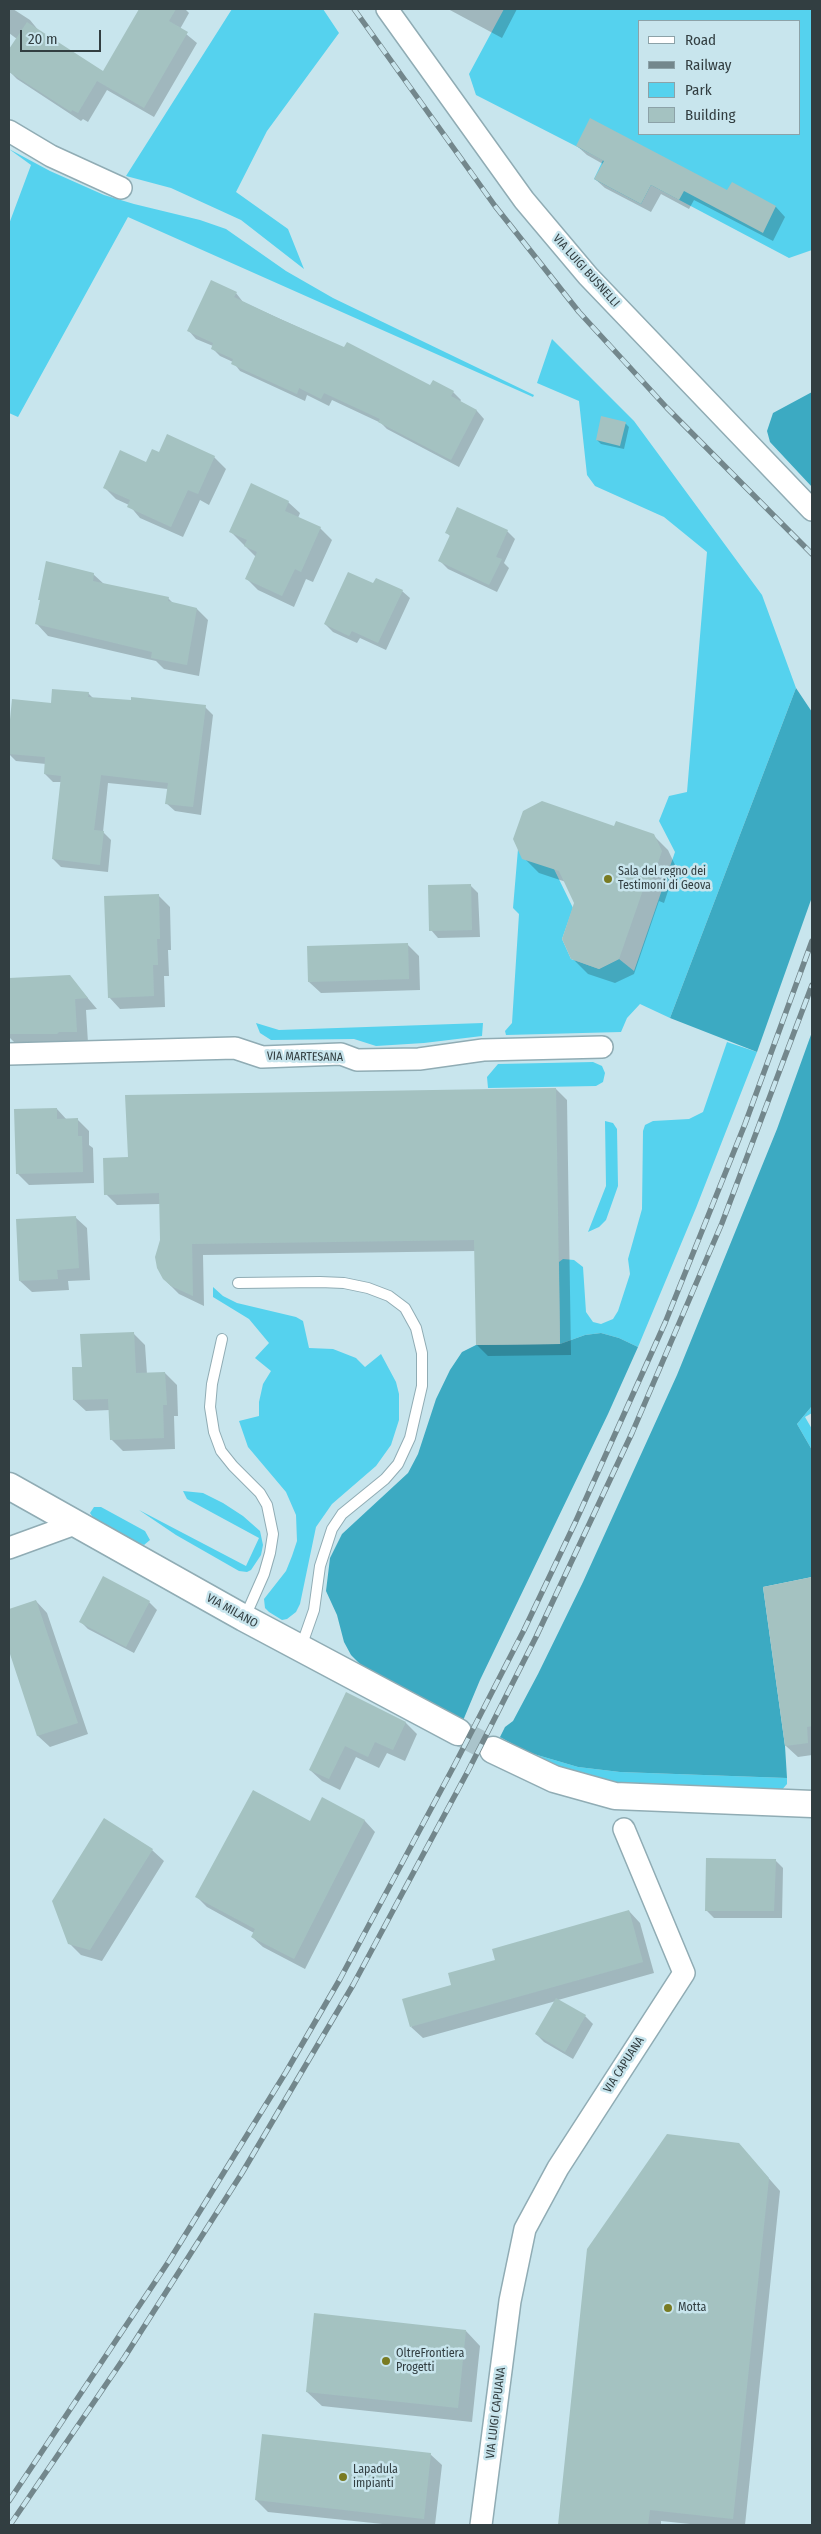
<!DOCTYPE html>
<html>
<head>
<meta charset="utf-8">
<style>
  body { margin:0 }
  #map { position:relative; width:821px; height:2534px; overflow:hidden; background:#c8e5ed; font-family:"Fira Sans Condensed",sans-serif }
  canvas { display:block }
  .frame { position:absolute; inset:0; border:10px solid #323e41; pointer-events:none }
  .legend { position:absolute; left:638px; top:20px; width:162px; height:115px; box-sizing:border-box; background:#c8e5ed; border:1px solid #8ca2a8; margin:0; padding:6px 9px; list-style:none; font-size:15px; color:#323e41 }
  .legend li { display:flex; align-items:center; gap:10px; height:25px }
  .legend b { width:25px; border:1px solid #8ca2a8 }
  .scale { position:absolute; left:20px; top:30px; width:81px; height:22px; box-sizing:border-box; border:2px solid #323e41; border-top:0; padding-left:6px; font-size:15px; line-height:18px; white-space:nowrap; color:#323e41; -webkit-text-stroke:4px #c8e5ed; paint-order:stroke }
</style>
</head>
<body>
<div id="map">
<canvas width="821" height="2534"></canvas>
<div class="frame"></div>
<ul class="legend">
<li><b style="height:6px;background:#fff"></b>Road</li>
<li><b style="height:6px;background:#73878c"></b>Railway</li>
<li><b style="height:14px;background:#55d2ee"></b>Park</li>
<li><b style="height:14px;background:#a4c2c1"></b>Building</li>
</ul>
<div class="scale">20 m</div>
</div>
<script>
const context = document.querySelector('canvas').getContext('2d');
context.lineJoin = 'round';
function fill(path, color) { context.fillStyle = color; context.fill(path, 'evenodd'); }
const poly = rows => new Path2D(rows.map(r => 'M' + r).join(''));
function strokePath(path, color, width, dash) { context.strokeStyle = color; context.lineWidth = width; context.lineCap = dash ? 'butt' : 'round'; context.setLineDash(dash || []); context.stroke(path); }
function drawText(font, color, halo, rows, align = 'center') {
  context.font = font + ' "Fira Sans Condensed",sans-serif'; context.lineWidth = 5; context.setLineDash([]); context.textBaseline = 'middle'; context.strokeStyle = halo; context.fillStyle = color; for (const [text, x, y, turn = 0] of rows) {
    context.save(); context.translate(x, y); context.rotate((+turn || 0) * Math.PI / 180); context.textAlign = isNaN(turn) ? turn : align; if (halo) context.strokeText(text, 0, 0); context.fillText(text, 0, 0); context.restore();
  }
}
fill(poly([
  [232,9,323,9,339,33,267,131,236,192,288,229,304,269,241,220,171,188,126,176],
  [504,9,812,9,812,250,789,258,651,185,641,204,594,179,603,160,476,95,469,74],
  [640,21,800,21,800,134,640,134],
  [9,149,50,171,104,195,134,204,200,220,226,229,286,271,333,298,534,395,533,397,128,217,18,417,9,413,9,224,31,165],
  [552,339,634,421,762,595,796,688,670,1018,640,1004,627,1018,621,1032,506,1035,505,1031,512,1023,519,914,513,908,518,849,554,869,573,908,562,939,571,959,599,969,619,959,634,971,675,852,659,821,669,796,687,792,707,552,664,517,595,486,587,475,579,401,537,383],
  [256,1023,279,1030,483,1023,482,1036,424,1043,376,1046,354,1039,271,1040,260,1033],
  [727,1042,757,1052,696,1208,638,1347,619,1338,601,1333,585,1335,560,1344,559,1262,563,1259,574,1260,583,1267,586,1312,593,1322,601,1324,613,1319,618,1311,630,1274,628,1259,642,1209,643,1131,645,1125,653,1121,689,1119,703,1112],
  [593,1062,602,1066,605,1073,603,1082,596,1086,488,1088,487,1077,498,1064],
  [605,1121,613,1123,617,1129,618,1186,606,1220,599,1227,588,1232,606,1186],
  [213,1287,223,1296,237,1303,296,1317,303,1321,309,1348,333,1349,356,1358,365,1367,381,1354,396,1382,399,1394,399,1420,391,1445,376,1466,332,1504,316,1527,300,1604,296,1612,287,1619,282,1620,269,1612,265,1608,264,1599,286,1571,292,1556,297,1541,296,1515,286,1492,248,1447,239,1421,259,1416,259,1402,263,1384,271,1371,255,1358,269,1343,249,1319,213,1297],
  [812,1406,812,1413,805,1417,812,1429,812,1450,797,1424],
  [183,1491,203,1493,223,1503,243,1516,260,1531,263,1545,261,1555,251,1570,247,1572,239,1571,176,1535,139,1510,246,1566,259,1538,187,1499],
  [94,1507,101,1507,145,1531,150,1540,144,1545,139,1543,94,1519,90,1513],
  [500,1737,527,1752,578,1767,620,1772,787,1778,787,1784,780,1792,663,1789,588,1780,498,1740]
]), '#55d2ee');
fill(poly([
  [812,392,812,487,770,442,767,431,773,413],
  [796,688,812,712,812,897,757,1052,670,1018],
  [812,1032,812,1406,797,1424,812,1450,812,1577,763,1587,785,1746,787,1778,620,1772,578,1767,527,1752,500,1737,505,1727,513,1721,538,1674,583,1582,677,1375,777,1129],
  [601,1333,619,1338,638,1347,608,1414,480,1680,462,1723,383,1679,363,1667,351,1655,344,1642,337,1615,326,1591,330,1558,342,1534,408,1473,418,1454,436,1399,450,1370,462,1352,476,1345,560,1344,585,1335]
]), '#3caac2');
fill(poly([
  [9,9,13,9,30,20,39,31,103,73,141,9,185,9,189,13,180,29,197,43,154,117,107,90,88,122,83,119,81,121,17,79,9,71,9,51,17,39,9,33],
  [448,9,517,9,502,38],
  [577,146,727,191,732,184,776,207,785,217,773,241,694,200,689,209,661,194,651,212,605,188,595,179,603,164,587,155],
  [236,293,243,302,430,387,453,392,461,400,460,402,477,411,484,419,459,467,387,429,381,423,332,400,329,406,307,395,305,401,240,371,233,362,220,356,212,348,213,346,196,339,189,331],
  [602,418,626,424,629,427,624,449,601,444,597,440],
  [159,454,214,457,226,469,209,505,200,500,183,537,140,518,129,505,116,499,104,487,147,464],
  [288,502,300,513,298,518,320,528,332,540,313,582,306,579,294,607,258,590,246,578,256,557,230,531],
  [507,531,515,539,504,563,509,568,497,592,448,569,440,561,451,537,447,533],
  [93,574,104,584,168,598,174,604,197,609,208,620,199,676,164,669,156,661,48,636,37,624,41,601,39,599],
  [374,585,402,591,410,598,386,650,360,638,357,643,333,632,325,624],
  [88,693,94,699,205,707,213,715,201,815,175,811,166,803,168,789,108,783,103,832,111,840,108,872,61,867,53,859,62,782,53,782,45,774,46,764,16,761,9,754,13,701,52,705],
  [614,828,653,835,668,850,676,867,664,903,659,901,634,974,615,983,588,974,572,958,576,903,566,882,539,873,524,858],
  [470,885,478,893,480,937,438,938,431,930],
  [158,895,170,907,171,950,168,950,169,976,164,976,165,1007,120,1009,109,997],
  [407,944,419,956,420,990,321,993,309,982],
  [70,977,97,1009,86,1010,88,1043,17,1045,9,1037,9,979],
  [556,1089,567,1100,571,1355,488,1356,477,1345,476,1251,203,1255,204,1306,179,1294,167,1282,161,1240,160,1204,117,1205,106,1194,129,1158],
  [57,1109,67,1120,77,1119,89,1131,89,1145,93,1148,94,1183,29,1185,18,1174],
  [75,1217,87,1228,90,1280,68,1281,69,1290,32,1292,20,1281],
  [134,1334,145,1345,147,1374,165,1373,177,1385,178,1416,174,1416,175,1449,123,1451,111,1439,110,1410,86,1411,74,1400,83,1368],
  [812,1578,812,1755,798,1757,786,1746,764,1588],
  [36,1601,47,1613,88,1734,50,1747,38,1736,9,1647,9,1610],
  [149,1602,157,1610,134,1653,88,1629,81,1622],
  [347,1694,406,1723,417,1734,405,1761,387,1753,379,1768,356,1757,340,1790,322,1781,310,1770],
  [322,1799,365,1821,375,1832,305,1969,263,1947,252,1937,254,1933,207,1907,197,1897,310,1823],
  [152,1850,164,1861,102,1961,81,1955,69,1943],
  [775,1860,783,1868,782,1918,714,1918,706,1910],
  [629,1911,640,1923,654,1973,558,2000,585,2016,593,2024,573,2059,544,2042,536,2034,556,2001,423,2038,411,2027,453,1986,497,1960],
  [750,2157,780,2191,745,2525,700,2525,661,2521,661,2525,559,2525,588,2250],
  [466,2331,480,2346,472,2422,322,2406,307,2392],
  [430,2454,442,2465,435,2525,392,2525,268,2512,256,2500]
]), '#0003');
fill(poly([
  [139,9,176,9,169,21,188,32,144,108,97,81,78,113,72,110,71,112,9,72,9,49,27,22,103,71],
  [590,118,727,190,732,182,776,206,763,233,684,191,679,200,651,185,641,204,594,179,604,161,576,146],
  [211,280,237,292,234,297,278,318,344,347,347,342,430,385,433,380,454,391,451,396,477,410,451,460,378,422,380,419,324,393,321,399,299,388,297,394,231,364,233,359,211,349,213,343,187,331],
  [601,416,626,422,620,446,596,440],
  [167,434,215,456,198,494,188,490,171,527,127,507,130,500,103,488,120,450,146,462,152,449,159,452],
  [251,483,289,501,285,511,321,527,301,572,295,569,282,596,245,579,257,552,244,546,247,540,229,532],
  [457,507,508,530,496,557,502,559,489,585,438,561,450,535,445,533],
  [46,561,94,573,93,581,169,597,168,601,197,608,187,665,151,658,152,652,35,624,40,600,38,600],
  [348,572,373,583,376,578,403,590,378,643,352,631,349,636,324,624],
  [52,689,89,692,88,697,131,700,131,697,206,705,193,807,165,804,168,783,101,775,94,830,104,831,100,865,52,859,61,776,44,774,45,757,9,754,9,730,12,699,51,703],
  [542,801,614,826,616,821,654,834,662,851,649,889,644,887,619,959,599,969,571,959,562,939,574,903,559,871,522,859,513,839,523,811],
  [471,884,472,930,429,931,428,885],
  [159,894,160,939,157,939,158,965,153,965,154,996,108,998,104,896],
  [408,943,409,979,308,982,307,946],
  [70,975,88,998,75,999,77,1032,59,1032,57,1034,9,1034,9,978],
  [556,1088,560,1344,476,1345,474,1240,192,1244,193,1296,171,1286,163,1279,157,1268,155,1257,160,1240,159,1193,104,1195,103,1158,128,1157,125,1095],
  [57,1108,57,1119,78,1118,78,1136,82,1136,83,1172,16,1174,14,1109],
  [76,1216,79,1268,57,1270,58,1279,19,1281,16,1219],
  [134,1332,136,1373,165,1372,167,1405,163,1405,164,1438,110,1440,108,1399,73,1400,72,1367,82,1367,80,1334],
  [103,1576,150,1601,126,1647,79,1622],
  [812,1577,812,1726,807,1727,808,1743,785,1746,763,1587],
  [36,1600,78,1723,37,1736,9,1651,9,1609],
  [346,1692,406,1722,393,1750,375,1742,368,1757,345,1746,329,1779,309,1770],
  [253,1790,310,1821,322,1797,365,1820,294,1959,251,1937,255,1929,195,1897],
  [104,1818,153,1849,90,1950,68,1944,52,1901],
  [706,1858,776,1859,774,1911,705,1911],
  [629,1910,643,1962,410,2027,402,1999,451,1985,448,1973,495,1960,492,1949],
  [556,1998,586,2015,565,2052,535,2034],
  [667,2134,739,2143,769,2178,733,2519,650,2510,648,2525,558,2525,587,2249],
  [314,2313,466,2330,458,2408,306,2392],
  [262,2434,431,2453,424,2519,255,2500]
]), '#a4c2c1');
strokePath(poly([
  [458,1732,493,1750]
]), '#aac4cb', 26, [26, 13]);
const service = poly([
  [238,1283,320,1282,344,1283,368,1288,389,1296,405,1308,416,1328,422,1353,422,1386,410,1438,398,1464,385,1479,342,1514,332,1529,320,1566,314,1610,301,1647],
  [222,1339,212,1384,210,1407,214,1432,221,1451,233,1466,260,1493,267,1505,273,1534,270,1553,264,1574,245,1617]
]);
const minor = poly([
  [387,9,524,200,588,276,812,510],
  [9,131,51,156,121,188],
  [9,1054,235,1048,262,1057,341,1054,357,1060,419,1059,483,1050,602,1047],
  [9,1548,75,1524],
  [481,2525,510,2301,525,2229,558,2168,684,1973,624,1829]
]);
const tertiary = poly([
  [9,1486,244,1618,458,1732],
  [493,1750,554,1779,615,1796,812,1804]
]);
strokePath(service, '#90acb4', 12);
strokePath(minor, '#90acb4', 24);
strokePath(tertiary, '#90acb4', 29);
strokePath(service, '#fff', 10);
strokePath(minor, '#fff', 21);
strokePath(tertiary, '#fff', 26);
const rail = poly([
  [354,9,495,206,579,312,667,408,812,554],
  [9,2501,169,2261,286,2072,340,1979,455,1764,524,1630,575,1523,665,1323,745,1124,812,941],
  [10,2525,124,2358,242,2173,353,1985,468,1771,536,1637,632,1433,722,1223,812,985]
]);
strokePath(rail, '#73878c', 5.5);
strokePath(rail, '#c8e5ed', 4, [11]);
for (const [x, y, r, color] of [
  [608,879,5,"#797b23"],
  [668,2308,5,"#797b23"],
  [386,2361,5,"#797b23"],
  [343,2477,5,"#797b23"]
]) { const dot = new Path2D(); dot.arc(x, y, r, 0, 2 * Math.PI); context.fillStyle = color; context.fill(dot); strokePath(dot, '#c8e5ed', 2); }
drawText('12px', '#323e41', '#c8e5ed', [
  ["VIA LUIGI BUSNELLI",586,271,48],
  ["VIA MARTESANA",305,1057,1],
  ["VIA MILANO",232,1611,29],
  ["VIA CAPUANA",624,2065,-57],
  ["VIA LUIGI CAPUANA",496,2413,-83]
]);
drawText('12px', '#323e41', '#c8e5ed', [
  ["Sala del regno dei",618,872],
  ["Testimoni di Geova",618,886],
  ["Motta",678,2308],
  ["OltreFrontiera",396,2354],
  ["Progetti",396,2368],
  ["Lapadula",353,2470],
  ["impianti",353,2484]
], 'left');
</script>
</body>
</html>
